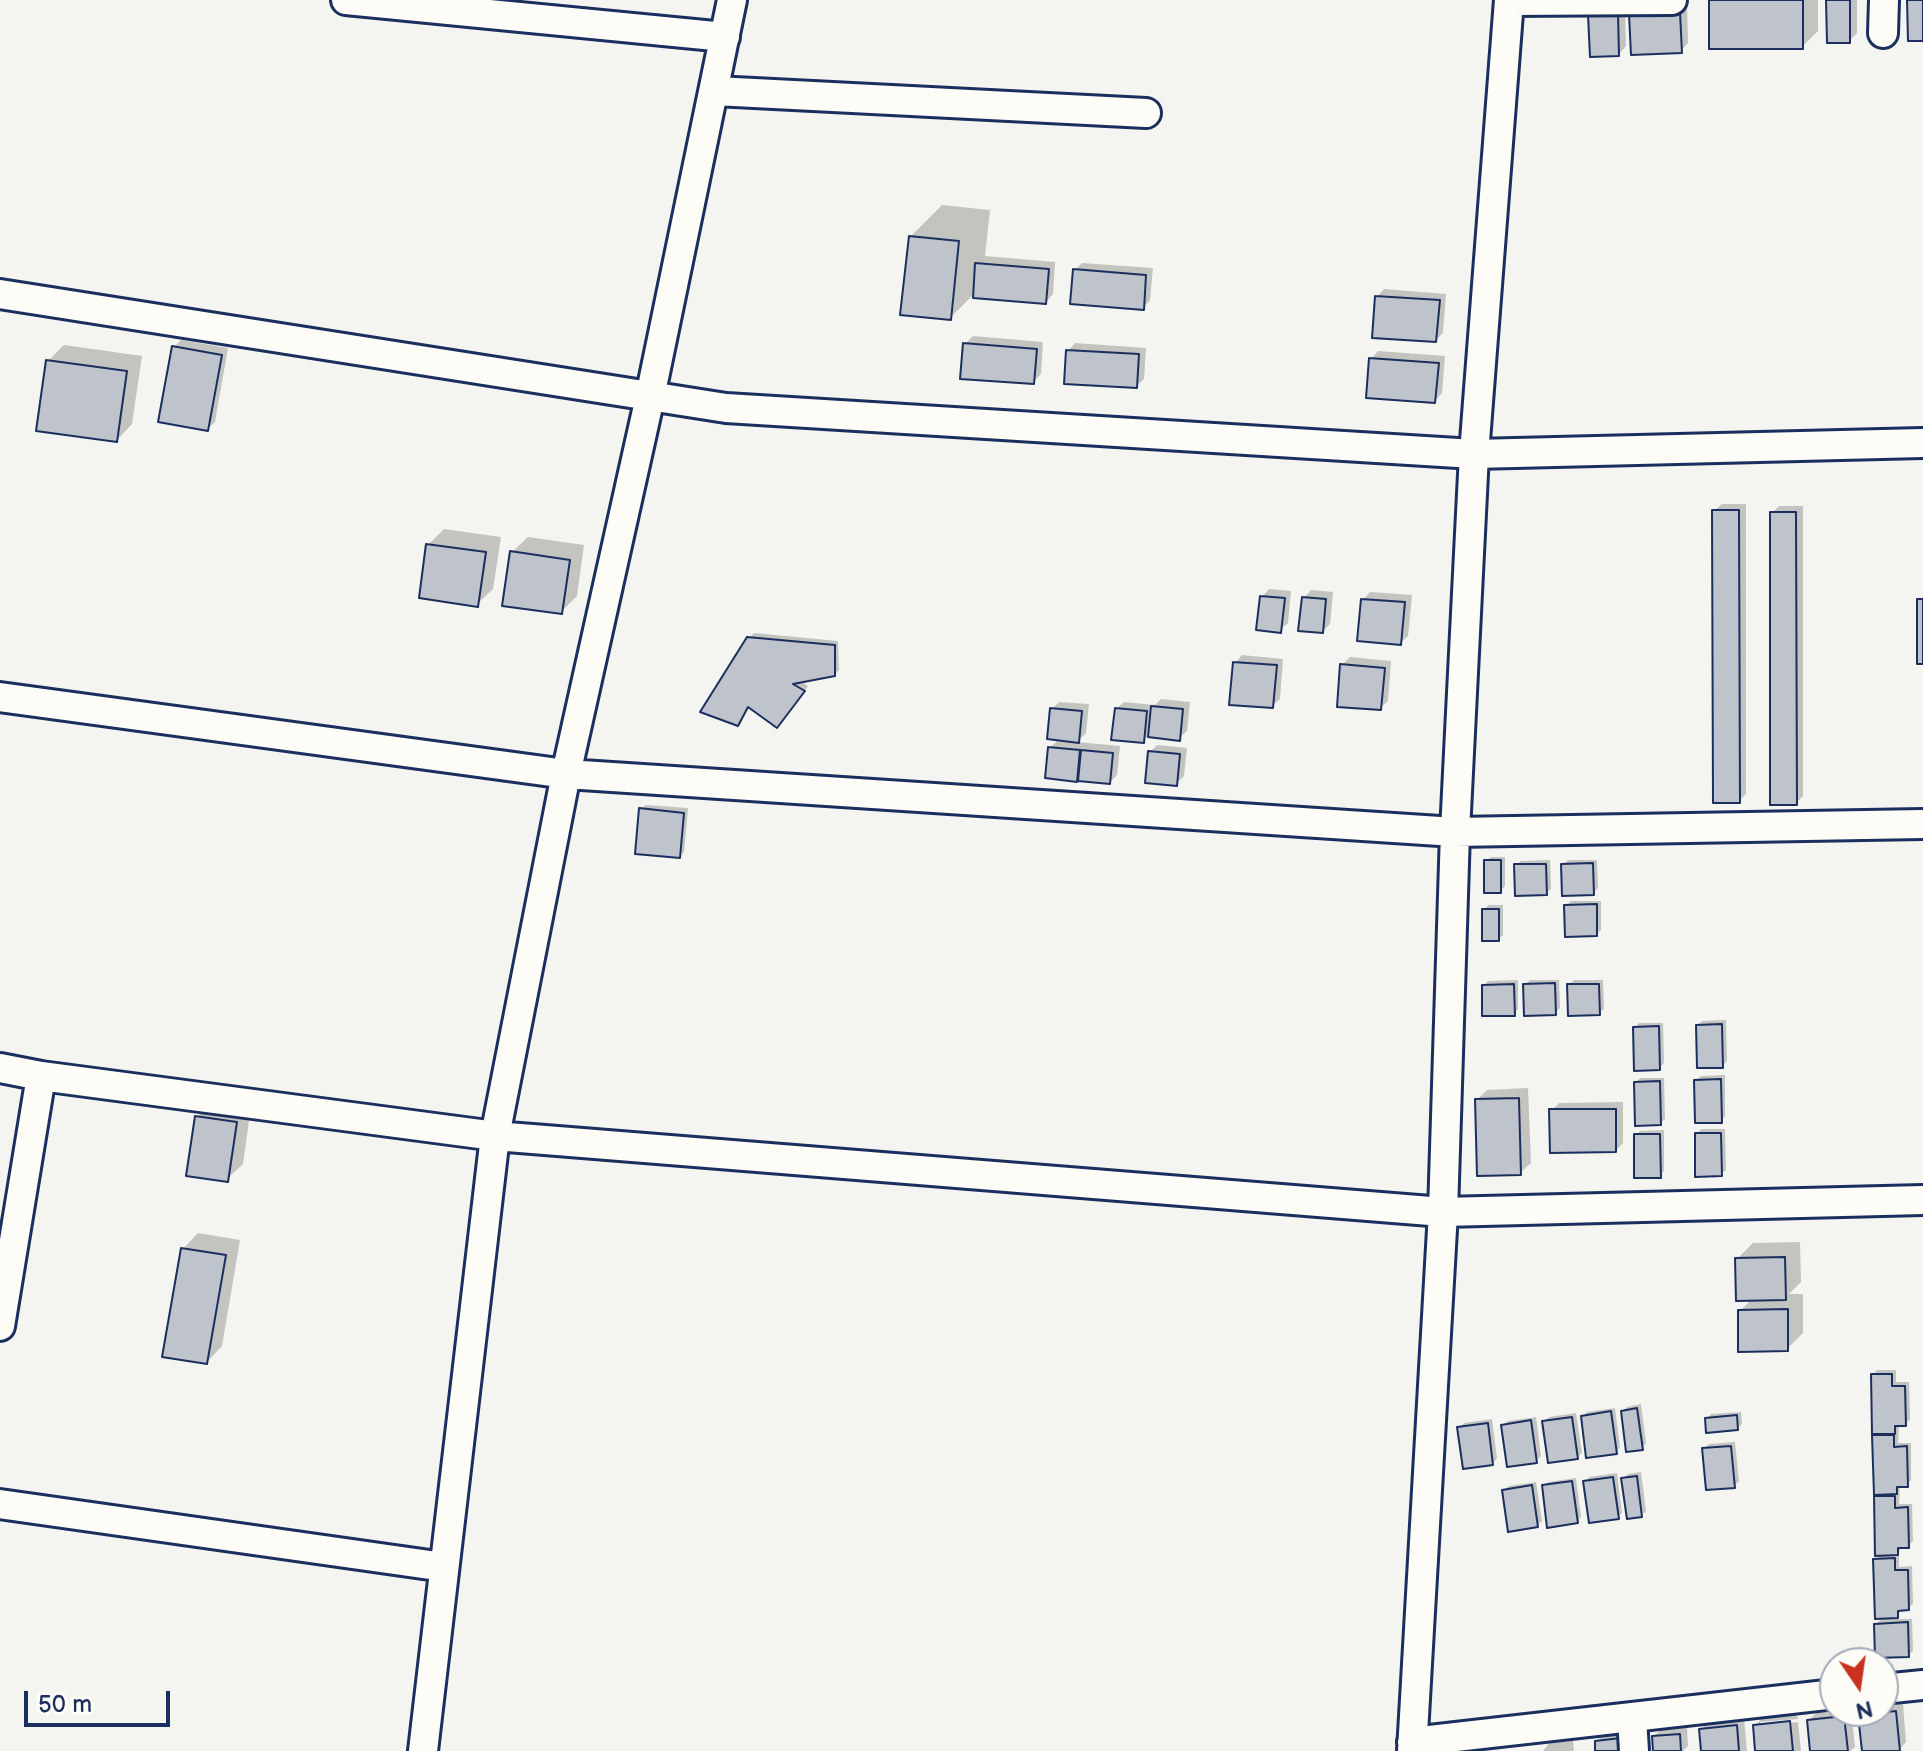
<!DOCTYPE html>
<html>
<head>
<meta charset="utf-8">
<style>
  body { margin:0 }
  #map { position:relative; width:1923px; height:1751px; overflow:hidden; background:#f4f4f1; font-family:"Balsamiq Sans",sans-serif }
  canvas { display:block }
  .north { position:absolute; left:1819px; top:1647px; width:80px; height:80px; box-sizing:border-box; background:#fdfcf7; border:2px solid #a3aaba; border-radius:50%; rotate:167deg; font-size:22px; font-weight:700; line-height:32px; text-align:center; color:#1b2f5e }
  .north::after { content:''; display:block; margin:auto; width:28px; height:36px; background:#c8321e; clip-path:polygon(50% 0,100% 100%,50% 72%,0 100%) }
  .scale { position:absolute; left:24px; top:1691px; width:146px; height:36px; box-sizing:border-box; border:4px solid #1b2f5e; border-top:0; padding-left:10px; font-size:24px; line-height:28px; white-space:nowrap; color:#1b2f5e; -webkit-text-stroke:6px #fdfcf7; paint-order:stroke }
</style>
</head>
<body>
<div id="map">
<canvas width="1923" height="1751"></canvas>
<div class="north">N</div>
<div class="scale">50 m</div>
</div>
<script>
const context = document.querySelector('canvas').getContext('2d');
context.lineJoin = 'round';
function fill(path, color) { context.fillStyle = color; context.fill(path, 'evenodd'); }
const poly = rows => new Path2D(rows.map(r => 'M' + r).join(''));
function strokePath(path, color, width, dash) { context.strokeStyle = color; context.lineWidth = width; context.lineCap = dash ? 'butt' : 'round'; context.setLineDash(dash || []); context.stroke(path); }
fill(poly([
  [1711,0,1818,0,1818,31,1802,47],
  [1829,0,1857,0,1857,33,1849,41],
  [1687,5,1688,43,1681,51,1639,7],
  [1625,7,1626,46,1619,54,1590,15,1598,8],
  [942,205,990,210,985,256,1055,262,1053,294,1046,302,975,293,950,318,910,237],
  [1082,263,1153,268,1150,300,1143,308,1075,270],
  [1384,289,1446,294,1443,333,1436,340,1377,297],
  [973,336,1043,342,1041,374,1033,382,965,344],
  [181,340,228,348,215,422,207,429,174,347],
  [1075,343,1146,348,1144,379,1136,386,1068,351],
  [64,345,142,356,132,424,117,440,48,361],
  [1378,351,1445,356,1442,393,1435,401,1371,359],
  [1722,504,1746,504,1746,794,1739,801,1714,511],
  [1779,506,1803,506,1803,796,1796,803,1772,513],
  [444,529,501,537,493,589,477,604,428,545],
  [528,537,584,545,577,596,561,612,512,552],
  [1269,589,1291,591,1288,623,1280,630,1262,597],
  [1311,590,1333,592,1330,624,1323,631,1304,598],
  [1370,592,1412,595,1408,636,1400,643,1363,600],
  [754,633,838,641,839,670,834,675,799,680,808,686,781,721,749,706,738,724,749,638],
  [1242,655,1283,659,1280,699,1272,706,1235,663],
  [1350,657,1391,661,1388,701,1380,708,1342,665],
  [1161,699,1190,702,1187,731,1179,738,1148,735,1143,741,1116,709,1124,702,1155,705],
  [1059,702,1089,704,1086,733,1077,742,1120,746,1117,775,1110,782,1047,777,1050,748,1059,739,1052,709],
  [1157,745,1187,748,1184,776,1176,784,1150,752],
  [646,805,688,808,684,852,679,856,641,809],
  [1491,857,1505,857,1505,886,1500,891,1486,861],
  [1550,860,1551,889,1546,893,1516,865,1521,861],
  [1568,860,1597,860,1598,888,1593,893,1563,865],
  [1571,901,1601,901,1601,930,1596,934,1566,906],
  [1489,905,1503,905,1503,935,1498,939,1484,909],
  [1518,980,1518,1009,1514,1014,1484,986,1488,981],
  [1530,980,1559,980,1560,1008,1555,1013,1525,985],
  [1574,980,1603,980,1604,1009,1599,1013,1569,985],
  [1726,1020,1727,1061,1722,1066,1698,1025,1702,1021],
  [1639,1023,1663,1023,1664,1063,1659,1068,1635,1028],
  [1725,1075,1725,1116,1721,1121,1696,1080,1701,1076],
  [1640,1078,1664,1078,1665,1119,1660,1123,1636,1083],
  [1528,1088,1531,1163,1520,1173,1477,1100,1487,1090],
  [213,1101,251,1106,243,1164,227,1179,197,1117],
  [1623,1102,1623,1143,1616,1150,1552,1110,1559,1103],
  [1701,1129,1725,1129,1726,1170,1721,1174,1697,1134],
  [1664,1130,1664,1171,1660,1176,1636,1135,1640,1131],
  [198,1233,240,1240,222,1346,207,1362,183,1249],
  [1800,1242,1801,1282,1789,1294,1803,1294,1803,1333,1787,1349,1740,1311,1752,1299,1737,1259,1753,1243],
  [1877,1370,1896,1370,1896,1382,1909,1382,1910,1419,1905,1424,1899,1424,1898,1443,1911,1443,1911,1480,1907,1485,1900,1485,1899,1504,1912,1504,1913,1541,1908,1546,1902,1546,1899,1552,1899,1567,1912,1566,1913,1604,1908,1608,1902,1609,1894,1619,1912,1619,1913,1651,1908,1655,1876,1624,1884,1616,1876,1560,1881,1554,1877,1554,1873,1375],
  [1641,1404,1646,1443,1642,1448,1623,1411,1627,1407],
  [1615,1408,1620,1447,1616,1452,1583,1416,1587,1412],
  [1741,1412,1742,1424,1737,1428,1707,1419,1711,1414],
  [1576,1413,1582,1453,1577,1457,1544,1422,1549,1417],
  [1536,1417,1541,1456,1536,1461,1503,1426,1508,1421],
  [1492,1419,1497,1458,1493,1463,1460,1428,1464,1423],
  [1735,1442,1739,1481,1734,1486,1704,1449,1709,1444],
  [1641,1472,1646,1511,1641,1515,1623,1479,1628,1474],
  [1617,1473,1622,1513,1618,1517,1585,1482,1589,1477],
  [1576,1478,1581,1517,1577,1521,1544,1486,1548,1482],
  [1536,1482,1542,1521,1537,1525,1504,1490,1509,1486],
  [1903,1704,1906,1742,1899,1750,1864,1751,1860,1715,1865,1711,1883,1711,1883,1706],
  [1851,1711,1855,1747,1850,1751,1812,1751,1809,1720,1816,1713],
  [1797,1715,1798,1719,1760,1722,1760,1726,1798,1722,1801,1751,1757,1751,1755,1726,1762,1718],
  [1744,1719,1747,1751,1703,1751,1701,1729,1709,1722],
  [1687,1728,1688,1746,1683,1751,1655,1751,1654,1736,1662,1729],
  [1628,1732,1629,1751,1597,1751,1597,1741,1604,1734],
  [1573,1741,1574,1751,1543,1751,1550,1742]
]), '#0003');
const building = poly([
  [1709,0,1803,0,1803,49,1709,49,1709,0],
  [1826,0,1850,0,1850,43,1827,43,1826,0],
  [1907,0,1923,0,1923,41,1908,41,1907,0],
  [1680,12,1682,53,1631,55,1629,14,1680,12],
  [1618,13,1619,56,1590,57,1588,15,1618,13],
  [909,236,959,241,951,320,900,315,909,236],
  [975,263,1049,269,1046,304,973,298,975,263],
  [1073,269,1146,275,1144,310,1070,304,1073,269],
  [1375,296,1440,300,1436,342,1372,338,1375,296],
  [963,343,1037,349,1034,384,960,379,963,343],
  [172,346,222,355,208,431,158,422,172,346],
  [1066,350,1139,354,1137,388,1064,384,1066,350],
  [1369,358,1439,363,1435,403,1366,398,1369,358],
  [46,360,127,371,117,442,36,431,46,360],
  [1712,510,1739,510,1740,803,1713,803,1712,510],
  [1770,512,1796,512,1797,805,1770,805,1770,512],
  [426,544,486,552,478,607,419,598,426,544],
  [510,551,570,560,562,614,502,606,510,551],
  [1260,596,1285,598,1281,633,1256,630,1260,596],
  [1302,597,1326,599,1323,633,1298,631,1302,597],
  [1361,599,1405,602,1401,645,1357,641,1361,599],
  [1917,599,1923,599,1923,664,1917,664,1917,599],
  [747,637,835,645,835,676,793,684,805,691,777,728,748,707,738,726,700,712,747,637],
  [1233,662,1277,665,1273,708,1229,705,1233,662],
  [1340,664,1385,668,1381,710,1337,707,1340,664],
  [1151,706,1183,709,1180,741,1148,737,1151,706],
  [1050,708,1082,711,1079,743,1047,739,1050,708],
  [1115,708,1147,711,1144,743,1111,740,1115,708],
  [1048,747,1080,750,1077,782,1045,778,1048,747],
  [1081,750,1113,753,1110,784,1078,781,1081,750],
  [1148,751,1180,754,1177,786,1145,783,1148,751],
  [639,808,684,813,680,858,635,854,639,808],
  [1484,860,1501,860,1501,893,1484,893,1484,860],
  [1593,863,1594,895,1562,896,1561,864,1593,863],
  [1514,864,1546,864,1547,895,1515,896,1514,864],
  [1597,904,1597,936,1565,937,1564,905,1597,904],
  [1482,909,1499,909,1499,941,1482,941,1482,909],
  [1555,983,1556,1015,1524,1016,1523,984,1555,983],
  [1514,984,1515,1016,1482,1016,1482,985,1514,984],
  [1567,984,1599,984,1600,1015,1568,1016,1567,984],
  [1722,1024,1723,1068,1697,1068,1696,1025,1722,1024],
  [1659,1026,1660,1070,1634,1071,1633,1027,1659,1026],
  [1721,1079,1722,1123,1695,1123,1694,1080,1721,1079],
  [1660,1081,1661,1125,1635,1126,1634,1082,1660,1081],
  [1519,1098,1521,1175,1477,1176,1475,1099,1519,1098],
  [1549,1109,1616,1109,1616,1152,1550,1153,1549,1109],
  [195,1116,237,1122,228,1182,186,1176,195,1116],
  [1695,1133,1721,1133,1722,1176,1695,1177,1695,1133],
  [1634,1134,1660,1134,1661,1178,1634,1178,1634,1134],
  [181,1248,226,1255,207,1364,162,1357,181,1248],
  [1785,1257,1786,1300,1736,1301,1735,1258,1785,1257],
  [1788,1309,1788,1351,1738,1352,1738,1310,1788,1309],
  [1871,1374,1892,1374,1892,1386,1905,1386,1906,1426,1895,1426,1895,1434,1872,1434,1871,1374],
  [1637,1408,1643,1450,1626,1452,1621,1411,1637,1408],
  [1611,1411,1617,1454,1586,1458,1581,1416,1611,1411],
  [1737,1415,1738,1430,1706,1433,1705,1418,1737,1415],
  [1572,1417,1578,1459,1548,1463,1542,1421,1572,1417],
  [1531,1420,1537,1463,1507,1467,1501,1425,1531,1420],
  [1488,1423,1493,1465,1463,1469,1457,1427,1488,1423],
  [1872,1435,1894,1435,1894,1447,1907,1446,1908,1487,1897,1487,1897,1494,1874,1495,1872,1435],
  [1731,1446,1735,1488,1706,1490,1702,1448,1731,1446],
  [1637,1476,1642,1517,1627,1519,1621,1478,1637,1476],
  [1613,1477,1619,1519,1589,1523,1583,1481,1613,1477],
  [1572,1481,1578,1523,1547,1528,1542,1485,1572,1481],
  [1532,1485,1538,1527,1508,1532,1502,1490,1532,1485],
  [1874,1496,1895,1496,1895,1508,1908,1507,1909,1548,1898,1548,1898,1555,1875,1556,1874,1496],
  [1895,1558,1895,1570,1908,1570,1909,1610,1898,1611,1898,1618,1875,1619,1873,1559,1895,1558],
  [1908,1622,1909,1657,1875,1658,1874,1624,1908,1622],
  [1896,1711,1900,1751,1862,1751,1858,1715,1896,1711],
  [1844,1716,1848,1751,1810,1751,1807,1720,1844,1716],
  [1790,1721,1793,1751,1755,1751,1753,1725,1790,1721],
  [1737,1725,1739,1751,1701,1751,1699,1729,1737,1725],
  [1680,1734,1681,1751,1653,1751,1652,1736,1680,1734],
  [1621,1738,1622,1751,1595,1751,1595,1741,1621,1738]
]);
fill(building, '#bfc3cc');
strokePath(building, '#1b2f5e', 2);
const minor = poly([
  [346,0,725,37],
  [1509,1,1672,0],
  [1883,33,1884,0],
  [715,91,1146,113],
  [0,294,726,408,1474,454,1923,443],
  [0,697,566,774,1455,832,1923,824],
  [0,1068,41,1076,495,1136,566,774,650,397,732,0],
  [0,1326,41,1076],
  [0,1504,444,1567],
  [1883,1689,1923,1685],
  [1632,1717,1634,1751],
  [1412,1742,1835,1694],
  [423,1751,495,1136,1443,1212,1923,1200],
  [1412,1751,1443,1212,1455,832,1474,454,1509,0]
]);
strokePath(minor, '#1b2f5e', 34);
strokePath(minor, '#fdfcf7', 28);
</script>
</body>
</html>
